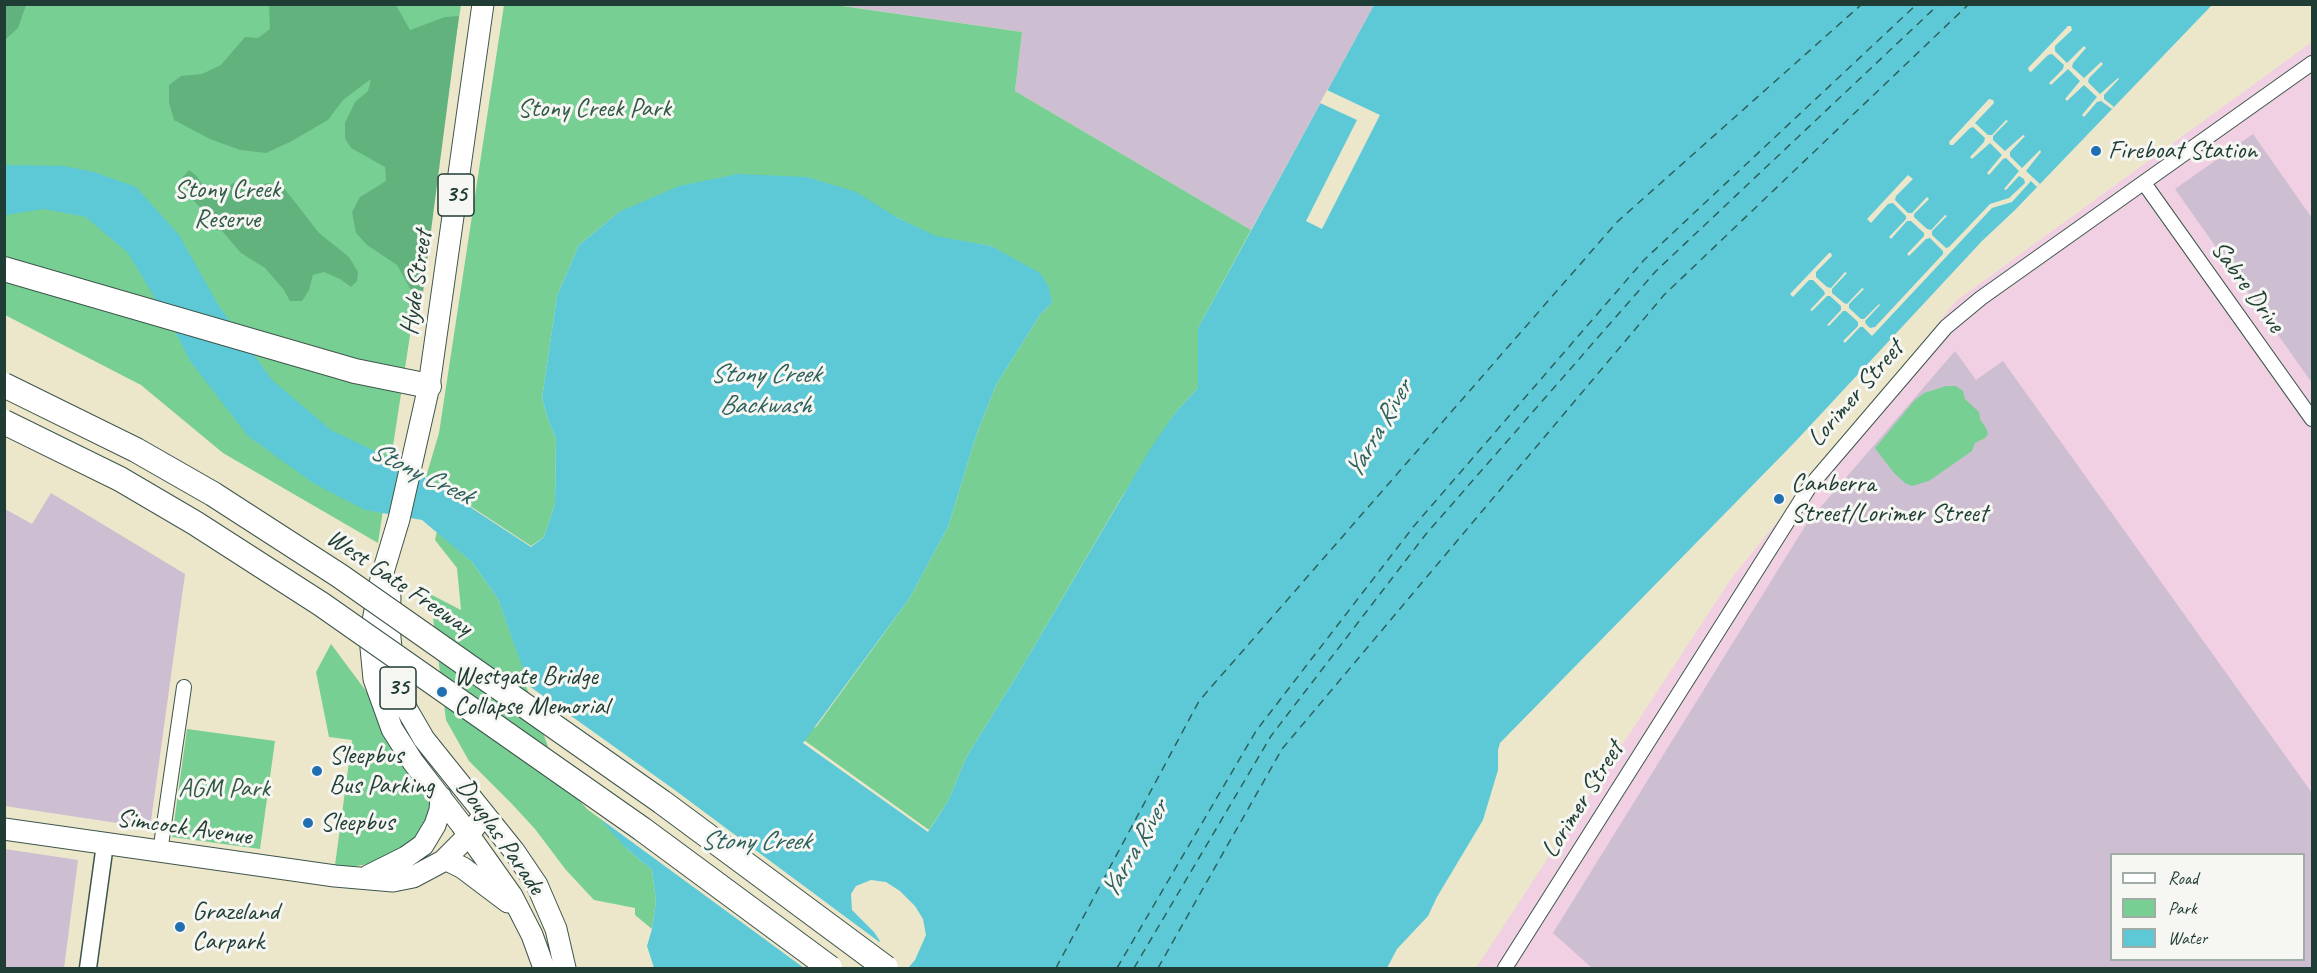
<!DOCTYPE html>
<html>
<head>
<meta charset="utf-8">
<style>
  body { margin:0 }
  #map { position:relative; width:2317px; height:973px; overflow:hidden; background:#ece6cb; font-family:Caveat,sans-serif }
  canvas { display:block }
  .frame { position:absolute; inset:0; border:6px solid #1f3d34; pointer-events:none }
  .legend { position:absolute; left:2110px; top:853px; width:195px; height:108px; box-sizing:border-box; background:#f6f6f2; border:2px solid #a0aca6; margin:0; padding:8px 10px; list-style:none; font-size:18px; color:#1f3d34 }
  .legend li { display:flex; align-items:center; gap:12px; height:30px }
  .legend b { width:30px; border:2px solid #a0aca6 }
</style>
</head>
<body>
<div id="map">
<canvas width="2317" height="973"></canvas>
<div class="frame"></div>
<ul class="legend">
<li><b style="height:8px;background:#fff"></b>Road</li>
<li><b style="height:16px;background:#78cf94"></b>Park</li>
<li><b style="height:16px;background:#5dc9d7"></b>Water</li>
</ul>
</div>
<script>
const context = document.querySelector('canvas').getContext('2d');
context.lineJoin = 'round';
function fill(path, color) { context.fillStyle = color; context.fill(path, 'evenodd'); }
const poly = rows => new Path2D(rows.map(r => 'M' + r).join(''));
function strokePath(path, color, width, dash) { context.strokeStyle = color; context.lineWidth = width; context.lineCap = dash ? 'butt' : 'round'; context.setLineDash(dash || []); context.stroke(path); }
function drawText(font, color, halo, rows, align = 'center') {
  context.font = font + ' Caveat,sans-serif'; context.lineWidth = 6; context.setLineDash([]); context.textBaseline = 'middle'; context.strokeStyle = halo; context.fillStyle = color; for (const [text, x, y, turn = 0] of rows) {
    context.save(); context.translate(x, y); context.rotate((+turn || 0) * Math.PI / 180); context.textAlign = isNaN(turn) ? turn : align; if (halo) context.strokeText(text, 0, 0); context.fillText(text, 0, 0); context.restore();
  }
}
fill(poly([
  [2312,42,2312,968,1476,968,1731,579,1956,301],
  [2112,854,2304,854,2304,960,2112,960]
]), '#f1d0e3');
fill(poly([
  [837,5,1374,5,1251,230,1015,91,1022,32],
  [2253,134,2312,218,2312,383,2175,189],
  [1955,351,1976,380,2003,361,2312,793,2312,968,1592,968,1553,933,1807,523],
  [2112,854,2304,854,2304,960,2112,960],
  [51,493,185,574,150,828,5,806,5,509,32,524],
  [5,849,78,860,64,968,5,968]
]), '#cebed1');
fill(poly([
  [4,5,461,5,378,543,223,453,141,385,5,315],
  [504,5,836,5,1022,32,1015,91,1251,230,1198,328,1198,388,1175,413,1120,500,1016,677,967,756,948,801,929,830,801,738,810,729,816,727,909,599,948,527,977,433,996,385,1040,315,1052,303,991,246,936,237,896,217,619,212,579,245,557,296,542,398,548,419,556,439,555,504,544,537,531,546,426,477,439,433],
  [1946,386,1956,386,1963,391,1965,399,1979,412,1980,419,1986,428,1988,434,1985,438,1975,443,1972,451,1929,481,1912,486,1905,483,1894,473,1875,448,1914,401,1924,393],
  [437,531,472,562,498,599,527,677,626,848,652,870,656,901,652,929,635,915,635,908,594,900,566,870,535,829,512,804,469,761,446,720,430,594,461,610,457,568,435,540],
  [331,644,369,695,376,717,388,741,429,797,434,811,418,839,380,862,351,867,335,865,352,740,329,737,316,672],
  [187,729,275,741,260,849,172,837]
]), '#78cf94');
fill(poly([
  [5,4,26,5,18,28,5,40],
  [269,5,396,5,410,30,445,17,459,16,422,300,416,299,397,265,367,245,356,233,352,212,360,197,386,181,385,167,351,148,345,138,345,123,355,102,368,91,371,79,343,100,328,120,290,142,266,153,240,150,210,139,174,120,169,103,169,85,181,76,202,74,221,65,245,37,258,38,270,29],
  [189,170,197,176,206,191,221,201,232,183,249,187,268,183,284,188,319,233,349,257,358,272,357,281,351,287,340,279,324,272,313,275,309,290,302,301,290,301,284,290,265,268,241,253,210,217,190,197,182,178]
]), '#62b27e');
fill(poly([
  [1374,5,2212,5,2015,210,1982,241,1794,443,1500,743,1498,750,1498,770,1483,820,1437,897,1428,916,1397,949,1387,968,908,968,915,960,926,935,923,919,915,906,900,891,886,882,871,880,856,886,851,894,852,910,874,932,880,941,864,968,654,968,647,946,652,929,656,901,652,870,626,848,561,775,498,599,472,562,422,520,365,510,313,483,248,436,190,361,177,335,128,253,86,217,44,209,5,215,5,165,63,166,94,172,136,187,179,235,219,306,272,380,331,430,412,469,531,547,544,537,555,504,556,439,548,419,542,398,557,296,579,245,619,212,679,186,738,174,807,177,856,192,896,217,936,236,991,246,1040,273,1049,287,1052,303,1040,315,996,385,977,433,948,527,909,599,803,743,928,832,948,801,967,756,1016,677,1151,448,1175,413,1198,388,1198,328]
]), '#5dc9d7');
fill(poly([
  [2068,26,2071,26,2072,30,2055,46,2055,51,2067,63,2084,46,2086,48,2073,63,2072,67,2084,78,2101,62,2103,64,2089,78,2088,82,2100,94,2118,78,2119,79,2104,95,2104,99,2114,107,2112,109,2101,101,2097,102,2084,117,2082,115,2097,97,2084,85,2067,101,2065,99,2080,81,2068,69,2051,85,2049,83,2063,69,2064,65,2052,54,2048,55,2031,72,2029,71,2028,68],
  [1327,90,1380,115,1322,229,1306,221,1357,120,1320,103],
  [1989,99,1993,100,1994,103,1975,123,1988,135,1992,135,2006,120,2008,121,1993,136,1993,140,2005,151,2023,135,2025,136,2010,152,2010,156,2022,168,2040,150,2041,152,2026,171,2040,184,2037,187,2031,181,2012,202,1992,208,1872,336,1863,327,1860,327,1845,343,1843,341,1858,326,1858,322,1846,311,1843,311,1829,326,1827,325,1841,310,1841,306,1830,296,1827,296,1812,311,1810,310,1825,294,1824,291,1813,280,1809,280,1793,297,1790,294,1829,253,1831,253,1832,256,1816,272,1816,277,1827,287,1831,288,1845,272,1847,273,1832,289,1832,293,1844,303,1847,304,1862,288,1864,289,1849,304,1849,308,1861,319,1864,319,1879,304,1880,305,1865,321,1866,324,1870,328,1875,327,1943,254,1943,251,1930,238,1926,239,1909,256,1907,254,1924,236,1924,233,1911,221,1907,221,1891,239,1889,237,1906,219,1906,216,1893,203,1888,204,1871,223,1867,219,1908,175,1913,179,1896,196,1895,200,1908,213,1912,213,1927,197,1929,199,1914,214,1914,217,1927,229,1931,230,1945,215,1947,216,1932,231,1932,235,1946,248,1949,247,1990,204,2009,198,2025,183,2024,179,2019,176,2006,190,2004,189,2019,171,2006,158,2003,159,1989,175,1987,173,2002,155,1990,143,1972,159,1970,157,1984,142,1985,138,1973,127,1970,128,1953,145,1950,145,1949,142],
  [525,683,672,788,882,944,868,968,804,968,587,809,559,777]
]), '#ece6cb');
strokePath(poly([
  [1056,968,1199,701,1617,222,1862,4],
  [1117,968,1256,731,1414,526,1644,260,1917,4],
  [1134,968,1271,736,1426,534,1656,271,1939,4],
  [1158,968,1282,749,1664,295,1969,4]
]), '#2e605d', 1.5, [8, 6]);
const minor = poly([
  [2144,183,2312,419],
  [160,852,184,687],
  [1505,968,1810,486,1946,327,1981,298,2312,63]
]);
const tertiary = poly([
  [88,968,105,844]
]);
const primary = poly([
  [483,4,429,386,399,519,381,579,373,621,371,648,374,679,392,729,413,762,461,824,512,896,532,935,544,968],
  [390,597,389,627,392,659,398,689,406,708,424,739,514,851,537,885,556,929,565,968],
  [4,829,335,876,393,881,413,877,443,861,469,835,484,814],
  [443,861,449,861,463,868,508,902],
  [368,876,406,857,423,845,435,825,440,810,441,797]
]);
const motorway = poly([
  [4,269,355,371,429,386]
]);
strokePath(minor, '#3e564b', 16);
strokePath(tertiary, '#3e564b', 19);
strokePath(primary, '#3e564b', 23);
strokePath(motorway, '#3e564b', 26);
strokePath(minor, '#fff', 14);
strokePath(tertiary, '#fff', 16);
strokePath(primary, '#fff', 21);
strokePath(motorway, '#fff', 24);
const motorwayBridge = poly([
  [4,385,136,450,213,494,340,576,662,802,886,968],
  [4,422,120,479,195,523,321,604,642,829,830,968]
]);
strokePath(motorwayBridge, '#3e564b', 26, []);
strokePath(motorwayBridge, '#fff', 24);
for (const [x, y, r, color] of [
  [2096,151,6,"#1f6fb2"],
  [1779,499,6,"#1f6fb2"],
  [442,692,6,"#1f6fb2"],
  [317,771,6,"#1f6fb2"],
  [308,823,6,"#1f6fb2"],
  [180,927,6,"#1f6fb2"]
]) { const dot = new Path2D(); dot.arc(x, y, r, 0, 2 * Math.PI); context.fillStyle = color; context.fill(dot); strokePath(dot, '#f6f6f2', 2); }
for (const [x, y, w] of [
  [456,195,36],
  [398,688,36]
]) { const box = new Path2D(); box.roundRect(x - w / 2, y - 21, w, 42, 4.5); context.fillStyle = '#f6f6f2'; context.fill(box); strokePath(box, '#1f3d34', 1.5); }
drawText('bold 24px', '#1f3d34', null, [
  ["35",456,195],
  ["35",398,688]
]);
drawText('26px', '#315a47', '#f6f6f2', [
  ["Stony Creek Park",594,109],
  ["Stony Creek",227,190],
  ["Reserve",227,220],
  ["AGM Park",224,789]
]);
drawText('26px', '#1f3d34', '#f6f6f2', [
  ["Fireboat Station",2108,151],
  ["Canberra",1791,484],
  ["Street/Lorimer Street",1791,514],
  ["Westgate Bridge",454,677],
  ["Collapse Memorial",454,707],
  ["Sleepbus",329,756],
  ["Bus Parking",329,786],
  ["Sleepbus",320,823],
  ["Grazeland",192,912],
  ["Carpark",192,942]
], 'left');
drawText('26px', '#1f3d34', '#f6f6f2', [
  ["Hyde Street",417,283,-82],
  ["Sabre Drive",2247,287,54],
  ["Lorimer Street",1856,394,-49],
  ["West Gate Freeway",399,583,34],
  ["Lorimer Street",1583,800,-58],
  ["Simcock Avenue",184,828,8],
  ["Douglas Parade",500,837,55]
]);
drawText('italic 27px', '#2e605d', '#f6f6f2', [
  ["Stony Creek",765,375],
  ["Backwash",765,406],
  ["Yarra River",1379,430,-60],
  ["Stony Creek",421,474,26],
  ["Stony Creek",755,842],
  ["Yarra River",1135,850,-60]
]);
</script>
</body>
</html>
